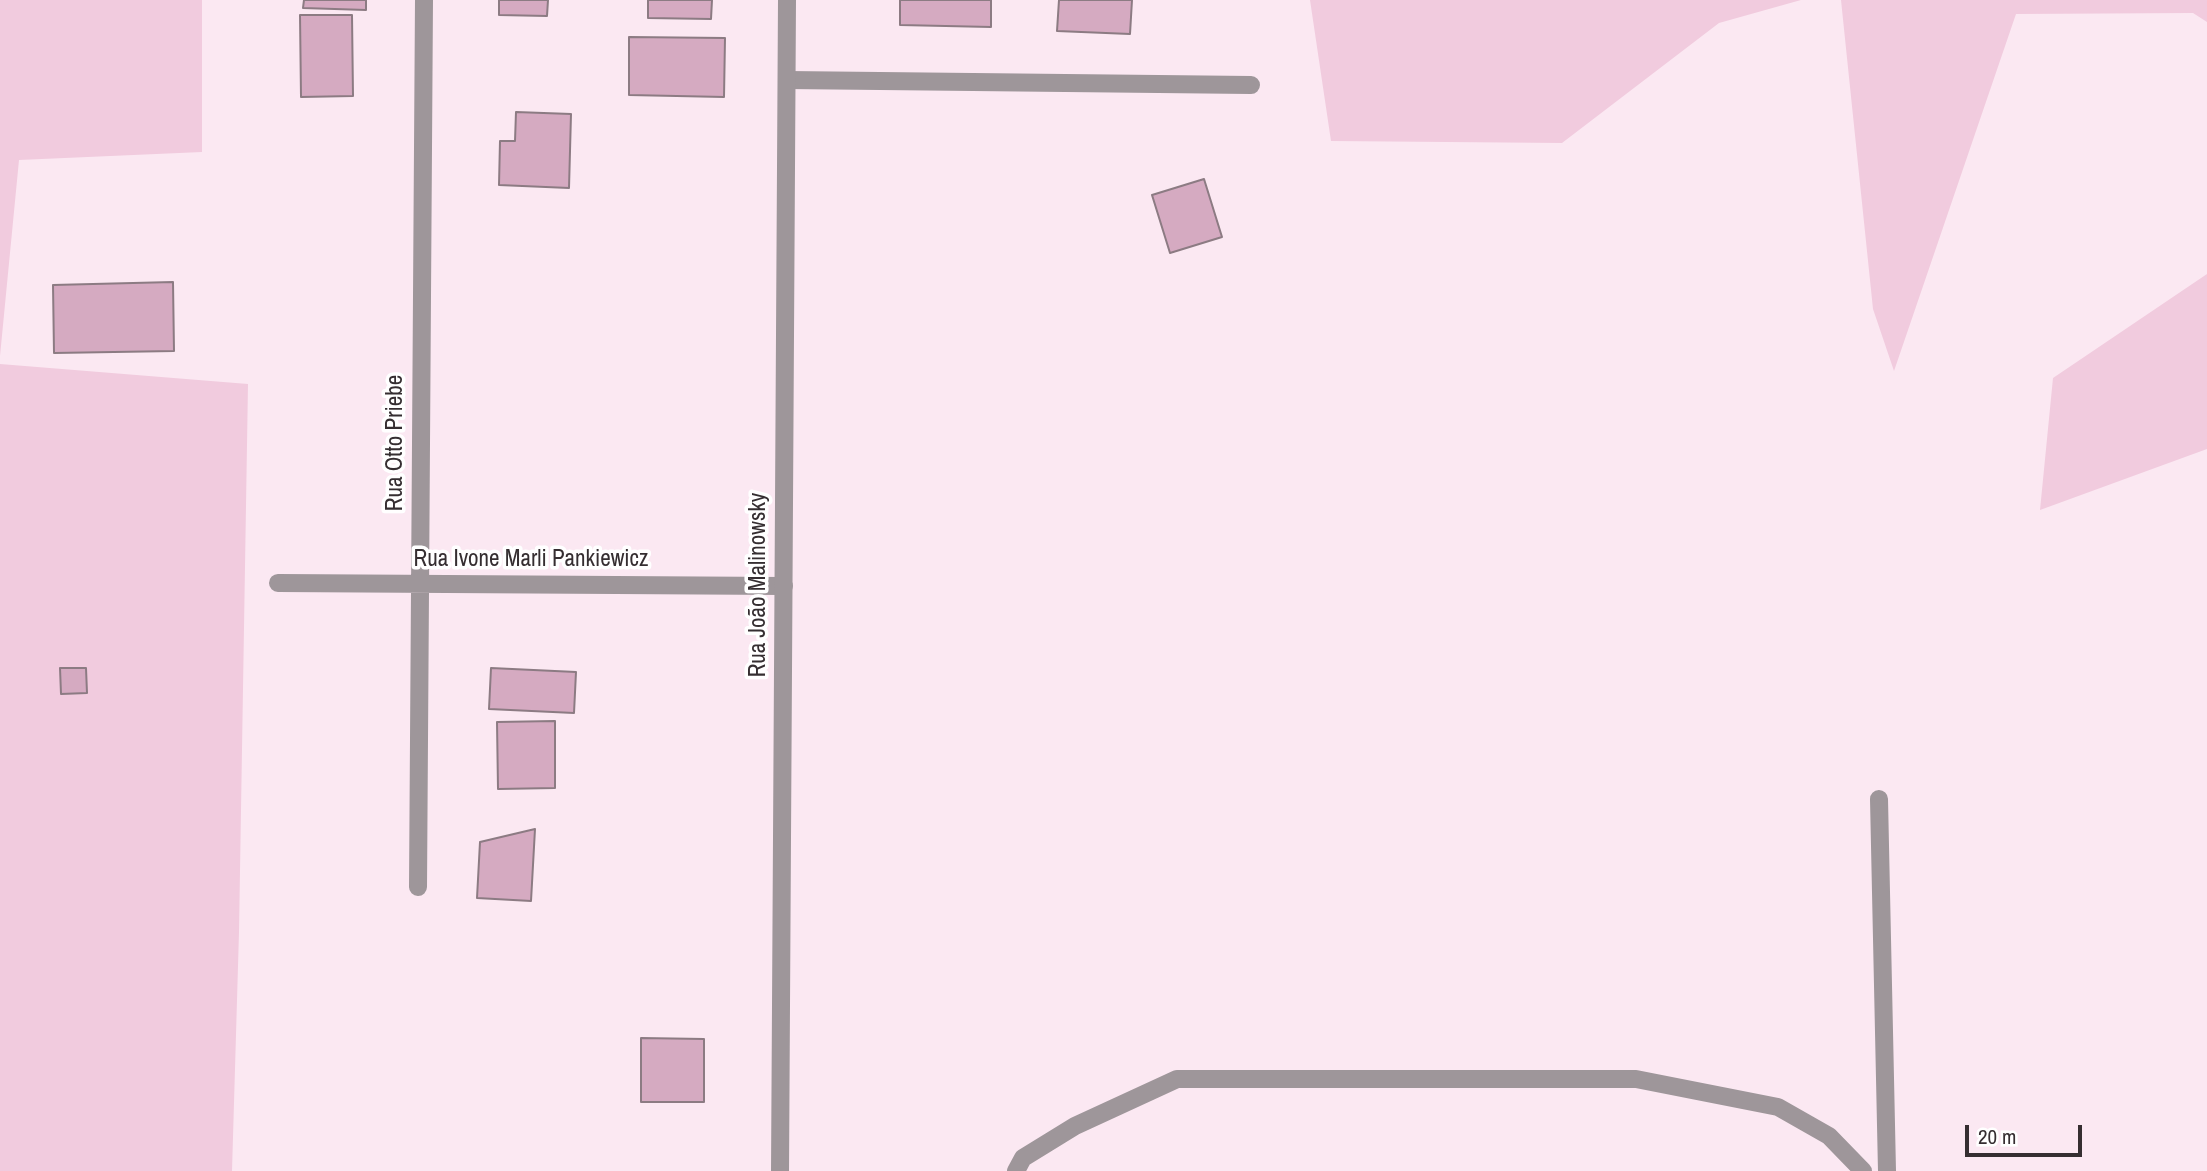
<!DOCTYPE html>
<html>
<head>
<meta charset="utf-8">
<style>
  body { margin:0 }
  #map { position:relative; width:2207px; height:1171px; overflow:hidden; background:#fbe8f2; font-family:"Archivo Narrow",sans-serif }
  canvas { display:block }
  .scale { position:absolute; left:1965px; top:1125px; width:117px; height:32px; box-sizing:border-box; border:4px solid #352e31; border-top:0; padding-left:9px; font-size:21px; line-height:24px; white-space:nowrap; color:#352e31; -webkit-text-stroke:5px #fff; paint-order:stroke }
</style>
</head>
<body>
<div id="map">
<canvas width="2207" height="1171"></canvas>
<div class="scale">20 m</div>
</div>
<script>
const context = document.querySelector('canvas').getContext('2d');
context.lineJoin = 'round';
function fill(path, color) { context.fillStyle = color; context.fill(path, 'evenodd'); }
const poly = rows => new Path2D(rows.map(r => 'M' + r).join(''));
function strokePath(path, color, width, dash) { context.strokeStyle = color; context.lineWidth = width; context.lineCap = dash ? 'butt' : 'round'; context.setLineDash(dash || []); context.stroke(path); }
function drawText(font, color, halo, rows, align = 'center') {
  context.font = font + ' "Archivo Narrow",sans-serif'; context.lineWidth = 7; context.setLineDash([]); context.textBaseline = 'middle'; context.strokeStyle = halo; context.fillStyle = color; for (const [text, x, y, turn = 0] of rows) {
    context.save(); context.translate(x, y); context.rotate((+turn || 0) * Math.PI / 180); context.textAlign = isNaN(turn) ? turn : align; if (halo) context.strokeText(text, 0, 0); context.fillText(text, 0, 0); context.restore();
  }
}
fill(poly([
  [0,0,202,0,202,152,19,160,0,356],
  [1310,0,1801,0,1719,23,1562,143,1331,141],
  [1841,0,2207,0,2207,22,2193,13,2016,14,1894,371,1873,309],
  [2207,274,2207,449,2040,510,2053,378],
  [0,364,248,384,239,932,232,1171,0,1171]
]), '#f1cbde');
const building = poly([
  [304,0,366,0,366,10,303,8,304,0],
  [499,0,548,0,547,16,499,15,499,0],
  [648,0,712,0,711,19,648,18,648,0],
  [900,0,991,0,991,27,900,25,900,0],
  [1059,0,1132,0,1130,34,1057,31,1059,0],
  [300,15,352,15,353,96,301,97,300,15],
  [629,37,725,38,724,97,629,95,629,37],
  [516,112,571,114,569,188,499,185,500,141,515,141,516,112],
  [1204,179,1222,237,1170,253,1152,195,1204,179],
  [173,282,174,351,54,353,53,285,173,282],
  [60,668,86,668,87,693,61,694,60,668],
  [491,668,576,672,574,713,489,709,491,668],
  [555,721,555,788,498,789,497,722,555,721],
  [535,829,531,901,477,898,480,842,535,829],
  [641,1038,704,1039,704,1102,641,1102,641,1038]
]);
fill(building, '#d5aac1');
strokePath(building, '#8c7b83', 2);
strokePath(poly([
  [1879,799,1887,1171],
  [1016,1171,1023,1158,1075,1126,1177,1079,1636,1079,1778,1107,1829,1136,1863,1171]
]), '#9e969a', 18);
strokePath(poly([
  [787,80,1251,85],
  [278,583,784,586],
  [418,887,424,0]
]), '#9e969a', 18);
strokePath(poly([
  [780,1171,787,0]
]), '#9e969a', 18);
drawText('23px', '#352e31', '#fff', [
  ["Rua Otto Priebe",396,443,-90],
  ["Rua Ivone Marli Pankiewicz",531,560],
  ["Rua João Malinowsky",759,585,-90]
]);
</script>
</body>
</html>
